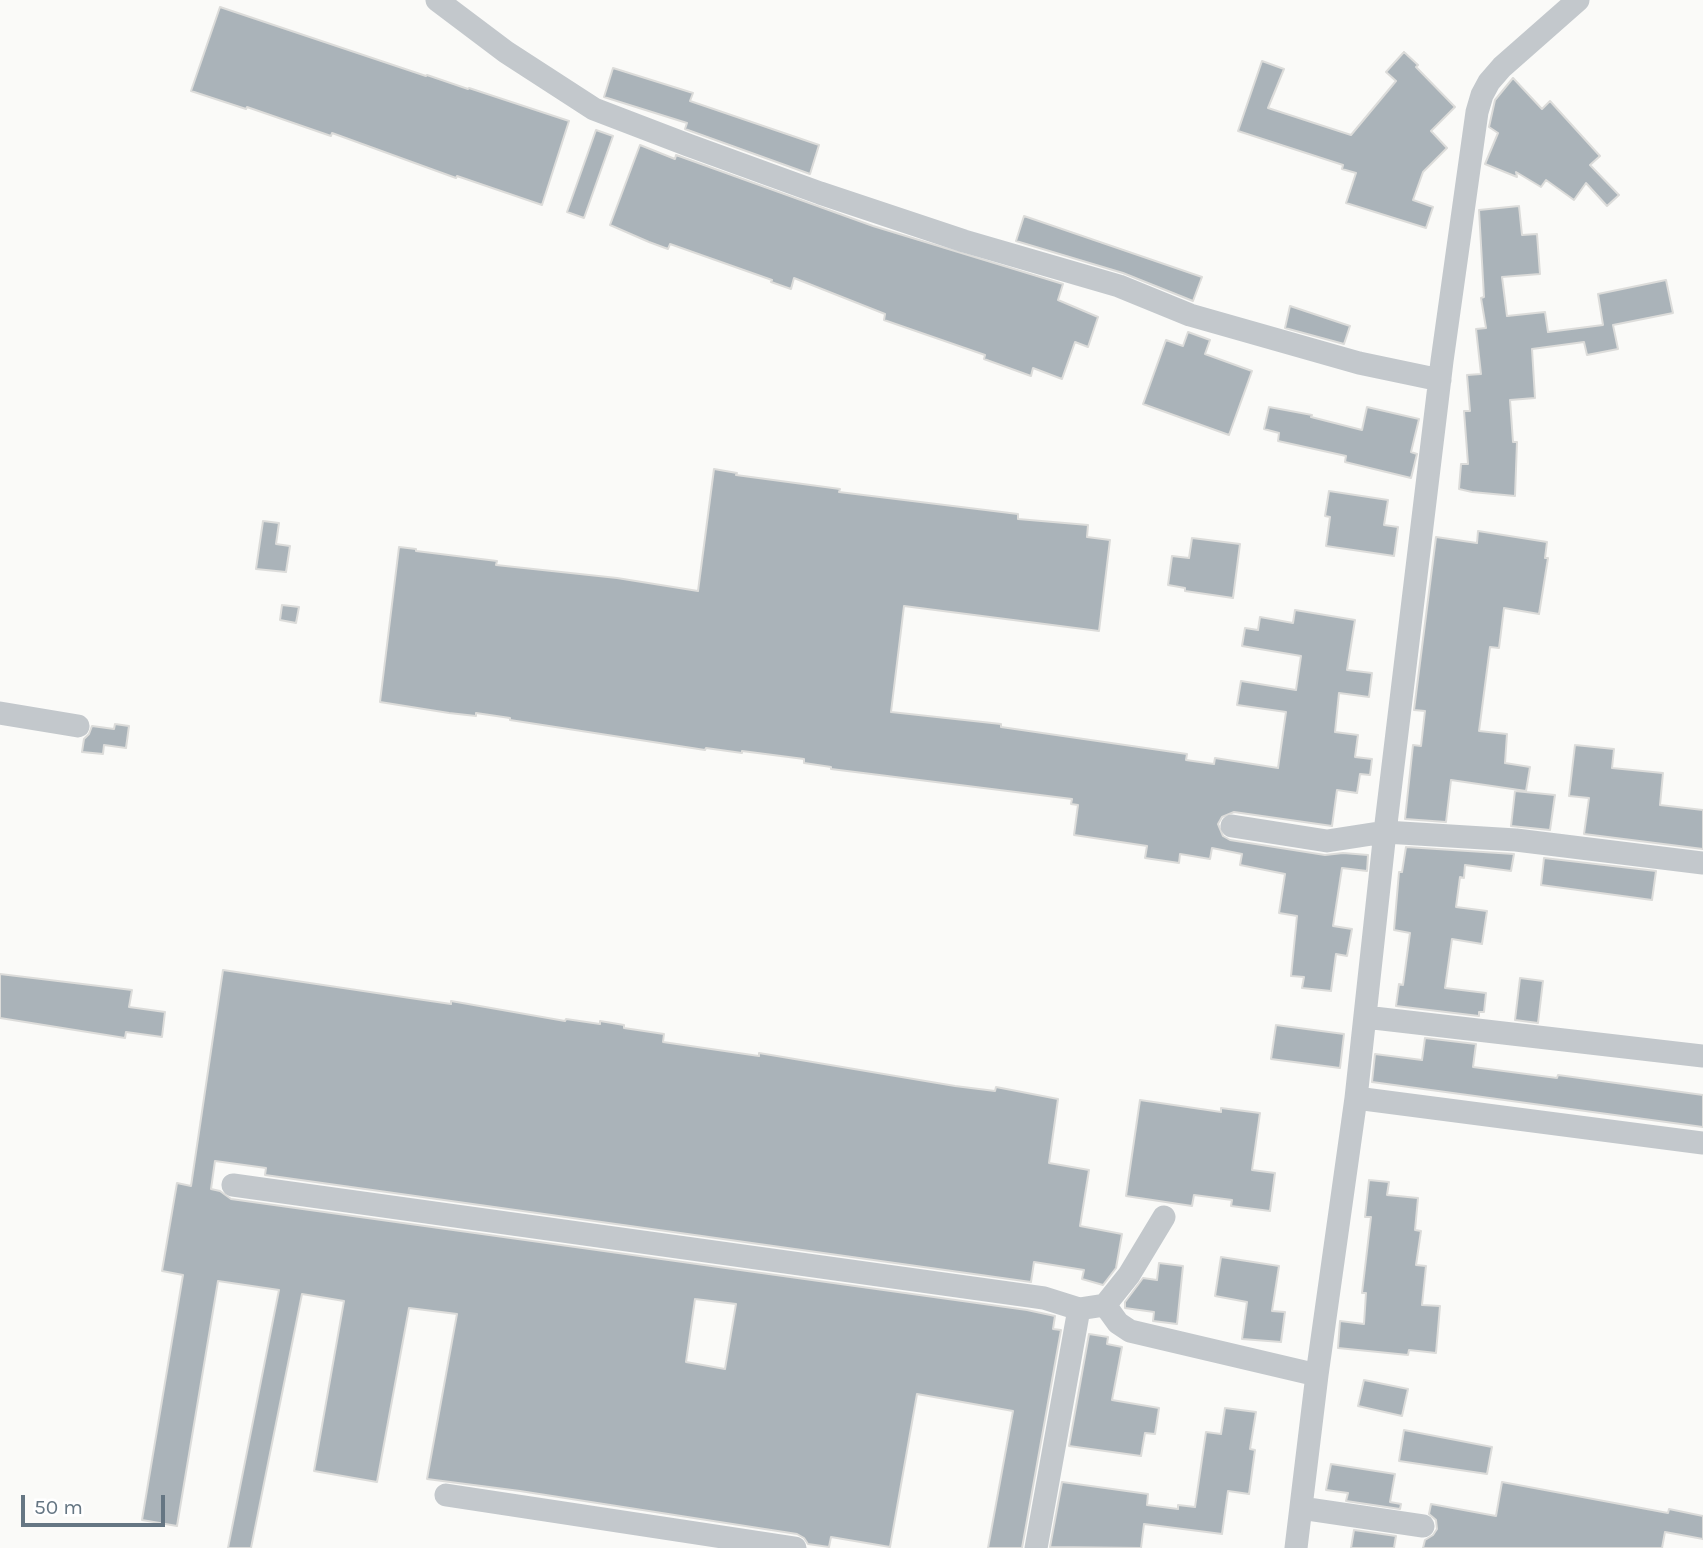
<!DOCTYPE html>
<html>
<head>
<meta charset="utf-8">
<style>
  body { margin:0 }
  #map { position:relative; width:1703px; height:1548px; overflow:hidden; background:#fafaf8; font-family:Karla,sans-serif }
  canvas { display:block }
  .scale { position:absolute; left:21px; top:1495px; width:144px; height:32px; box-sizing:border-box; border:4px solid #657683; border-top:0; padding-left:9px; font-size:21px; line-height:24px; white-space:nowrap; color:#657683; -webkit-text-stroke:5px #fff; paint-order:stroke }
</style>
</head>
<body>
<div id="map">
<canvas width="1703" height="1548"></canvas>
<div class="scale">50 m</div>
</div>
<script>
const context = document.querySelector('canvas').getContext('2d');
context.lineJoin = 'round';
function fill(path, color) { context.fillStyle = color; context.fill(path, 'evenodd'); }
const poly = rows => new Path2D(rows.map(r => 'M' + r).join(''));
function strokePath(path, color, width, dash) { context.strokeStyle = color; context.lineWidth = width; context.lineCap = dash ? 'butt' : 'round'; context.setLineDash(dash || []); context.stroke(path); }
const building = poly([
  [220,7,426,76,427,75,468,89,469,88,569,121,542,205,457,176,456,178,332,133,331,136,247,107,246,109,191,91,220,7],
  [1404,52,1418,65,1416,67,1455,107,1431,131,1447,148,1423,172,1413,200,1433,207,1426,228,1346,203,1356,173,1342,169,1343,165,1238,131,1262,61,1284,69,1268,108,1351,135,1396,81,1386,72,1404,52],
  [613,68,693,93,690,101,819,145,810,174,685,129,687,123,604,97,613,68],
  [1513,78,1542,109,1550,101,1600,156,1590,165,1619,195,1607,206,1586,183,1574,200,1546,180,1541,187,1516,172,1517,177,1485,164,1498,133,1489,127,1495,100,1513,78],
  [596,130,613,136,584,218,567,212,596,130],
  [640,145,675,159,676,155,873,226,1063,284,1058,300,1098,317,1088,347,1075,342,1062,379,1033,368,1031,376,984,359,985,355,884,320,885,314,794,278,791,289,771,282,772,280,670,244,668,249,649,242,610,225,640,145],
  [1519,206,1522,235,1537,234,1540,274,1502,277,1507,316,1545,312,1548,332,1603,325,1598,294,1666,280,1673,313,1613,325,1618,349,1587,355,1584,342,1532,349,1535,398,1510,400,1513,442,1517,442,1515,496,1472,492,1459,489,1461,464,1468,464,1464,411,1470,411,1467,375,1481,374,1476,329,1486,328,1481,298,1484,297,1479,210,1519,206],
  [1024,216,1202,277,1193,301,1123,273,1016,241,1024,216],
  [1290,306,1350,326,1344,344,1285,328,1290,306],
  [1188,332,1210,340,1205,354,1252,371,1229,435,1143,404,1166,340,1183,346,1188,332],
  [1269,407,1312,415,1311,417,1362,430,1367,407,1419,419,1411,452,1417,454,1411,478,1345,462,1346,456,1278,441,1279,433,1264,429,1269,407],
  [714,469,737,473,736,475,840,489,839,492,1018,514,1018,519,1088,525,1087,537,1110,540,1099,631,904,606,891,712,1001,724,1001,727,1187,754,1186,760,1214,764,1215,758,1278,768,1286,712,1237,705,1241,681,1296,690,1301,656,1242,646,1245,628,1258,630,1260,617,1293,623,1295,610,1355,620,1347,670,1372,673,1369,697,1339,693,1335,732,1358,735,1355,757,1372,759,1370,775,1360,774,1357,793,1337,790,1332,826,1234,812,1222,817,1218,824,1223,836,1230,840,1325,855,1343,853,1368,855,1367,871,1342,868,1333,926,1352,929,1347,956,1336,954,1331,991,1302,988,1304,977,1291,976,1297,916,1279,913,1285,874,1240,865,1242,854,1212,848,1210,859,1180,854,1179,863,1145,858,1147,846,1074,835,1078,805,1071,804,1072,799,831,769,831,767,804,763,804,759,742,751,742,753,706,748,705,750,510,720,510,718,476,713,476,716,449,713,380,702,399,547,416,549,416,551,497,561,496,565,617,578,698,591,714,469],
  [1329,491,1388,500,1384,525,1398,527,1394,556,1326,546,1330,517,1325,516,1329,491],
  [263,521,279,523,276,544,290,546,286,572,256,569,263,521],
  [1478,531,1547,542,1545,558,1548,558,1539,614,1504,608,1499,648,1490,647,1479,731,1507,734,1505,763,1530,767,1526,791,1451,780,1446,822,1405,819,1413,745,1421,746,1425,711,1414,710,1436,537,1477,543,1478,531],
  [1192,538,1240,544,1233,598,1185,591,1185,588,1168,585,1172,556,1189,558,1192,538],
  [282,605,299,607,296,623,280,620,282,605],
  [115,724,129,726,126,748,104,745,103,754,82,752,84,739,89,734,92,726,114,729,115,724],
  [1575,745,1614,749,1612,768,1663,773,1660,805,1703,810,1703,849,1584,834,1589,798,1569,796,1575,745],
  [1515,791,1555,795,1550,830,1511,826,1515,791],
  [1406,847,1514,854,1511,871,1465,865,1464,878,1460,877,1456,907,1487,911,1482,944,1452,939,1445,988,1486,993,1484,1012,1479,1012,1479,1016,1396,1006,1399,984,1403,985,1410,933,1394,930,1399,872,1402,872,1406,847],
  [1544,858,1656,871,1652,900,1541,885,1544,858],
  [223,970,410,998,451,1004,451,1001,565,1021,566,1019,600,1024,600,1021,624,1025,624,1028,664,1034,663,1042,759,1056,759,1053,955,1086,995,1091,996,1087,1058,1099,1049,1163,1089,1170,1080,1226,1122,1234,1116,1268,1103,1285,1082,1279,1084,1270,1034,1262,1031,1282,265,1175,266,1168,215,1161,211,1189,220,1191,231,1199,1027,1310,1055,1316,1053,1329,1061,1330,1022,1548,988,1548,1013,1411,917,1394,890,1547,831,1537,829,1547,808,1544,804,1538,797,1534,520,1491,427,1479,457,1314,409,1308,377,1482,314,1471,344,1301,302,1294,251,1548,228,1548,279,1290,218,1281,177,1526,142,1520,183,1275,162,1271,177,1183,191,1186,223,970],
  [695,1299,736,1304,725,1369,686,1362,695,1299],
  [0,974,132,990,129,1007,165,1012,162,1037,126,1032,125,1038,0,1018,0,974],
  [1520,978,1543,981,1538,1023,1515,1020,1520,978],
  [1276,1025,1344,1034,1340,1068,1271,1059,1276,1025],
  [1425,1038,1476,1044,1473,1067,1557,1078,1558,1075,1703,1095,1703,1127,1372,1082,1375,1054,1422,1060,1425,1038],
  [1140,1100,1221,1112,1221,1108,1260,1113,1252,1170,1275,1173,1270,1211,1231,1206,1232,1200,1194,1195,1192,1206,1126,1196,1140,1100],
  [1369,1180,1389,1182,1387,1195,1418,1198,1415,1230,1421,1231,1416,1265,1426,1266,1422,1305,1440,1306,1436,1353,1409,1350,1408,1355,1338,1348,1340,1321,1364,1324,1366,1293,1362,1293,1371,1217,1365,1217,1369,1180],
  [1221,1257,1279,1266,1272,1311,1285,1312,1281,1342,1242,1339,1247,1302,1215,1296,1221,1257],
  [1159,1263,1183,1266,1177,1324,1153,1321,1154,1312,1125,1308,1125,1302,1143,1278,1157,1280,1159,1263],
  [1089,1334,1108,1337,1107,1344,1122,1347,1112,1400,1159,1408,1155,1434,1145,1433,1141,1456,1069,1446,1089,1334],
  [1364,1380,1408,1389,1402,1416,1358,1406,1364,1380],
  [1225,1408,1256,1412,1250,1449,1255,1450,1249,1494,1228,1491,1222,1534,1144,1524,1141,1548,1050,1547,1062,1482,1148,1494,1147,1505,1178,1509,1178,1505,1195,1507,1206,1432,1221,1434,1225,1408],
  [1404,1430,1492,1447,1487,1474,1399,1461,1404,1430],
  [1331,1464,1395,1474,1390,1502,1401,1504,1400,1509,1346,1501,1348,1493,1326,1490,1331,1464],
  [1502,1482,1668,1513,1669,1509,1703,1516,1703,1539,1665,1532,1662,1548,1423,1548,1425,1540,1433,1535,1437,1529,1436,1520,1429,1514,1431,1504,1496,1516,1502,1482],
  [1354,1530,1396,1536,1394,1548,1351,1548,1354,1530]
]);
fill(building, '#aab3b9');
strokePath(building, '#dcdcda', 2);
strokePath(poly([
  [437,0,506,52,594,109,688,145,820,193,964,241,1119,286,1190,315,1359,363,1440,380],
  [0,713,78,726],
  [1232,826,1327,841,1385,832,1516,840,1703,863],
  [1365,1017,1703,1056],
  [1356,1098,1703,1143],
  [233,1185,1044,1298,1079,1309,1105,1305,1118,1323,1130,1331,1317,1375],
  [1105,1305,1129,1275,1164,1217],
  [446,1495,795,1548],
  [1301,1508,1423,1526],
  [1036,1548,1079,1309],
  [1296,1548,1317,1375,1356,1098,1385,832,1442,361,1477,112,1482,95,1489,82,1502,67,1578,0]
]), '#c3c8cc', 23);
</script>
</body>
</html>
